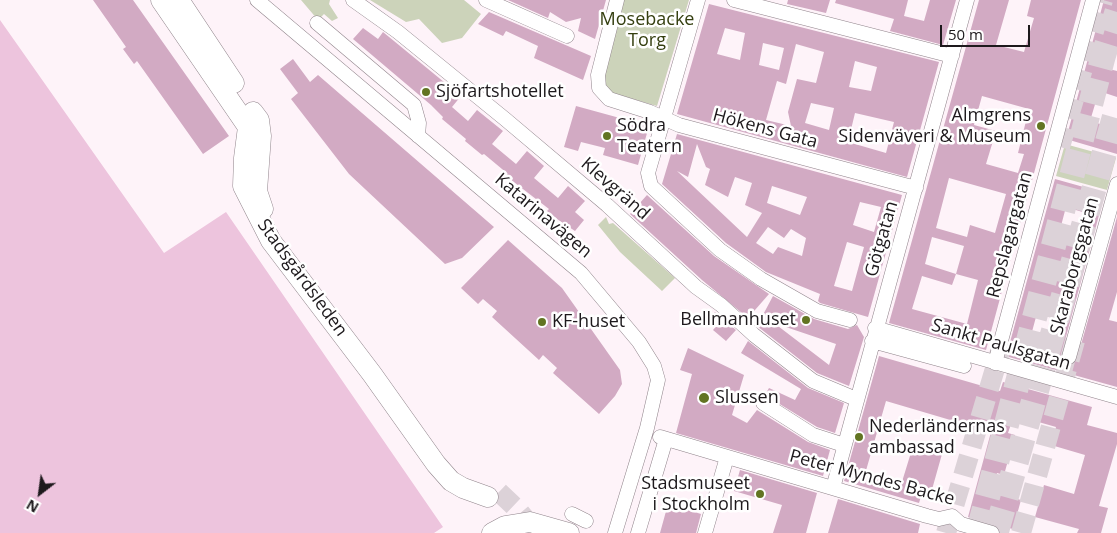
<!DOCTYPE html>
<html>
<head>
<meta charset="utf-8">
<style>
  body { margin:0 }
  #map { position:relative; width:1117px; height:533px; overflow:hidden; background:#fef3f9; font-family:"Open Sans",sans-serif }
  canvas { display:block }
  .north { position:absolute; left:15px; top:468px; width:50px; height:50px; -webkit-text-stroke:4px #fff; paint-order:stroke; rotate:210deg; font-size:14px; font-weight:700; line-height:20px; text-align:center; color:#1d191c }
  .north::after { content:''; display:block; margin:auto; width:18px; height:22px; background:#1d191c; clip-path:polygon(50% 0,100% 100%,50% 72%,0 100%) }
  .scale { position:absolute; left:940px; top:25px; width:90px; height:22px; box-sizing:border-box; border:2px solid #1d191c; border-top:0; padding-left:6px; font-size:15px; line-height:18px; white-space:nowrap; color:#1d191c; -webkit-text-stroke:4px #fff; paint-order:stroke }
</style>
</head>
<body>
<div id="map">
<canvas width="1117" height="533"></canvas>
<div class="north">N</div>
<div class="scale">50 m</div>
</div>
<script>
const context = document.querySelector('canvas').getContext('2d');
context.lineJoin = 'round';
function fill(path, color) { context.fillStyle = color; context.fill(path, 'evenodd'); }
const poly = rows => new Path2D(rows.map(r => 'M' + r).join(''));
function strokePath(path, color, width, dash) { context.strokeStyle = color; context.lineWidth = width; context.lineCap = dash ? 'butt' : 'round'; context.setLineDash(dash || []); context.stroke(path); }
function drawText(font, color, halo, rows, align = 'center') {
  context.font = font + ' "Open Sans",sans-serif'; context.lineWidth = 5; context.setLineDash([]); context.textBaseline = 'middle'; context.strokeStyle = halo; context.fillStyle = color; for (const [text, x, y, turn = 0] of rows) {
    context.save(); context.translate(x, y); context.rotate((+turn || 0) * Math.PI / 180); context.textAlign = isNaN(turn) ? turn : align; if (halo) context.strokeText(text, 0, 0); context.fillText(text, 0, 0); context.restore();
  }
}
fill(poly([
  [301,0,330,0,329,4,338,18,332,21,324,14,318,20],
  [370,0,464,0,481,14,462,38,442,43,419,19,406,22],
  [623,0,689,0,657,106,612,93,606,85,604,76],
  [1065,144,1116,158,1107,190,1056,176],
  [606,217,609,224,613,223,675,278,662,291,620,252,598,225]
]), '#ccd3ba');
fill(poly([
  [0,20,164,253,226,212,443,527,434,533,0,533]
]), '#edc4dd');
fill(poly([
  [93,0,133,0,229,136,203,154,137,61,134,64,123,49,126,47],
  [508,0,606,0,595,39,578,31,581,18,566,22,550,12,548,18],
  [788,0,830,0,826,13,787,4],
  [836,0,908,0,904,16,924,21,930,0,956,0,943,45,890,31,894,19,835,3],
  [979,0,1009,0,996,45,1024,52,1034,18,1027,16,1031,0,1081,0,986,350,889,323],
  [982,96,1029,109,1018,153,1024,154,1018,173,986,164,996,131,974,125],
  [949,178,1006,194,995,233,970,225,967,237,936,228],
  [932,237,964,246,956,274,925,264],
  [956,274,978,280,967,324,912,309,922,276,952,285],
  [1104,0,1117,0,1117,50,1111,48,1105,68,1117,71,1117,97,1099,91,1090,121,1117,129,1117,154,1066,139],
  [709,4,939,62,907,177,677,114],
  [725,28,745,33,740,60,717,54],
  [763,43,784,48,779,70,759,65],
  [796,44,824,52,816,83,797,79,788,112,791,126,766,120,777,81,786,84],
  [855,61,877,67,871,91,849,87],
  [811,103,834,108,829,130,805,123],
  [855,113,894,122,886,153,848,142],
  [489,12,591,56,583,80,534,58,538,46,506,31,503,36,478,24],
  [363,28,378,39,383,32,461,96,452,107,468,121,477,110,503,131,492,144,516,164,527,151,544,166,534,178,558,198,568,186,585,201,575,212,584,220,575,231,557,219,547,211,549,209,506,176,508,174,484,154,482,155,465,141,466,139,442,119,443,117,431,105,353,39],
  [293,59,310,82,318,75,494,227,462,258,445,264,349,174,291,99,298,93,280,69],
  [576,106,649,126,638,165,603,155,605,148,581,142,578,151,564,147],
  [677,134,902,195,868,317,820,303,818,301,820,294,766,272,726,243,662,184],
  [697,144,706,167,710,169,705,185,728,197,735,177,752,183,745,205,762,213,747,237,677,171,688,177],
  [772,186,807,197,800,215,767,203],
  [860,202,881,207,874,232,853,225],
  [768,227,784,238,791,229,806,238,802,256,778,247,773,254,756,243],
  [847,242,864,247,852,291,834,286],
  [1055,179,1105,193,1061,355,1061,360,1066,365,1072,365,1077,359,1117,217,1117,292,1109,320,1117,322,1117,387,1009,357,1007,353],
  [1066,207,1089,214,1079,247,1057,241],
  [1039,306,1062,312,1053,346,1030,339],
  [647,195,714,256,769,294,748,318,702,280,630,214],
  [508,240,562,288,620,370,622,384,615,396,599,414,553,373,557,368,543,355,539,360,492,317,497,311,483,299,478,304,461,288],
  [773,296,814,319,848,329,857,325,864,337,849,386,817,373,757,326],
  [774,323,836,344,829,365],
  [715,312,736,330,726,341,713,330,721,321,713,314],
  [748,341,808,388,844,403,835,433,817,427,765,395,769,388,795,400,801,389,741,353],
  [688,348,744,375,732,415,747,423,757,410,808,442,830,450,823,476,676,433,692,374,680,370],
  [879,356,1000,391,1003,382,1092,407,1087,425,1117,433,1117,444,1099,506,1108,508,1101,533,1077,533,1079,529,1035,517,1044,485,1074,494,1085,455,1051,445,1056,427,1014,415,1008,433,1015,435,1004,475,997,473,992,492,1021,500,1013,529,1001,526,1000,530,994,525,968,517,991,432,886,401,865,474,901,485,913,446,942,454,931,493,923,490,919,503,844,481],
  [740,470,817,493,806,533,773,533,782,505,734,491],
  [838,499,920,524,918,533,828,533],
  [668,504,701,514,696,533,660,533]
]), '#d2aac3');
strokePath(poly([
  [1065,372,1069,357]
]), '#dcd2d8', 14, [14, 7]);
strokePath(poly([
  [1060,147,1103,0],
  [499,492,517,509,537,533],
  [946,533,1002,345],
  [1021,533,1076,337]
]), '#dcd2d8', 20, [20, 10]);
strokePath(poly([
  [978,533,1103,57,1117,12],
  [996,533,1117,108]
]), '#dcd2d8', 25, [25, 12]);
const street = poly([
  [257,0,581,273,639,342,654,366,658,380,647,428,615,533],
  [353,0,398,32,505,119,607,205,696,287,721,305,754,335,813,381,856,399],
  [486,0,567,36],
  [617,0,598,75,599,88,609,99,650,112,679,125,916,188],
  [698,0,648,173,651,186,720,250,761,279,817,311,850,320],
  [734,0,952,56],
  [317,23,414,105,419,123,418,136],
  [875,328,1117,397],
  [872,341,964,366],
  [1069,357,1117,184],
  [995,363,1093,0],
  [763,403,813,435,844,445],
  [660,437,927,516,939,519,952,516,961,524,992,533],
  [833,488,967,0],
  [572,514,586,521],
  [638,533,666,439],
  [705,533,727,457]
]);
const secondary = poly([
  [161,0,248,127,244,158,243,186,271,241,372,374,436,464,451,481,463,488,488,497],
  [179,0,234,83],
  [253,112,259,120,261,136,257,191,263,209],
  [492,533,505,526,530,522,569,533]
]);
strokePath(street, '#90848b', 15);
strokePath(secondary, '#90848b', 21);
strokePath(street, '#fff', 14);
strokePath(secondary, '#fff', 20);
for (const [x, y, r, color] of [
  [426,92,5,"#627422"],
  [1041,126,5,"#627422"],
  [607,136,5,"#627422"],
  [806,320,5,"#627422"],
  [542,322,5,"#627422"],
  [704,398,6,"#627422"],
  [859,437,5,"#627422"],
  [760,494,5,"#627422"]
]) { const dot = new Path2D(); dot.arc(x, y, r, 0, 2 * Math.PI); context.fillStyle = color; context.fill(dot); strokePath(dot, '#fff', 2); }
drawText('18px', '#353f10', '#fff', [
  ["Mosebacke",647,20],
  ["Torg",647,41]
]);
drawText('18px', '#1d191c', '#fff', [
  ["Sjöfartshotellet",436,92],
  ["Almgrens",1031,116,"right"],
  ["Sidenväveri & Museum",1031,137,"right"],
  ["Södra",617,126],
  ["Teatern",617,147],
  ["Bellmanhuset",796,320,"right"],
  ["KF-huset",552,322],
  ["Slussen",715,398],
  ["Nederländernas",869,427],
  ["ambassad",869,448],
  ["Stadsmuseet",750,484,"right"],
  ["i Stockholm",750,505,"right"]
], 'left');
drawText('18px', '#1d191c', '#fff', [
  ["Hökens Gata",765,129,15],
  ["Klevgränd",615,189,41],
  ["Katarinavägen",543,216,40],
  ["Repslagargatan",1010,235,-75],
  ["Götgatan",882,239,-74],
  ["Skaraborgsgatan",1075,266,-75],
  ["Stadsgårdsleden",302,278,54],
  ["Sankt Paulsgatan",1001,345,16],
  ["Peter Myndes Backe",872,478,15]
]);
</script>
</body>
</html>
